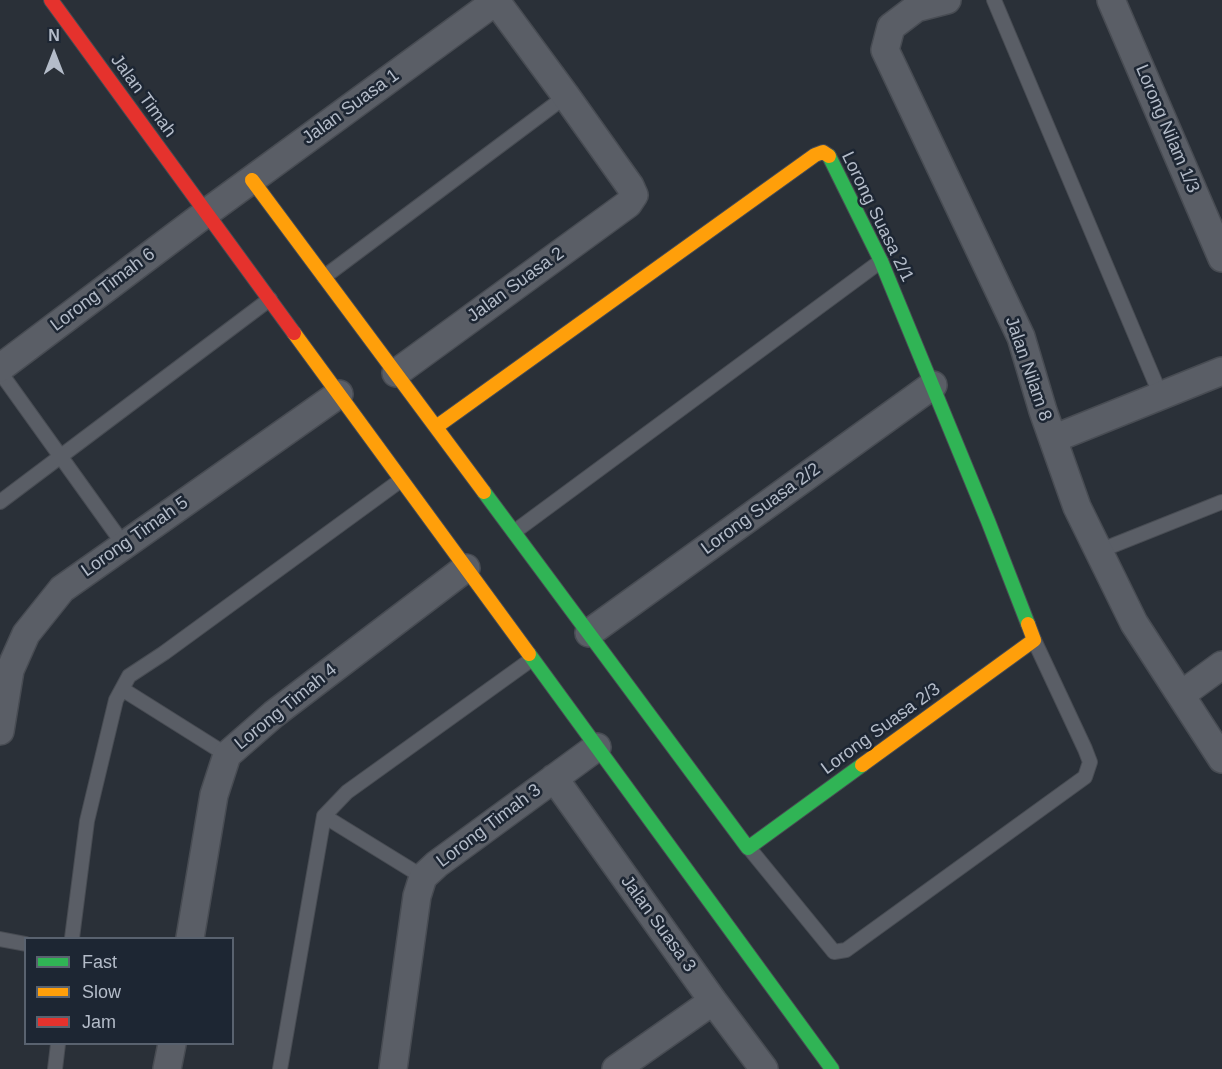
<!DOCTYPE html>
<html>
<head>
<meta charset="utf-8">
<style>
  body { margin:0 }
  #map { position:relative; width:1222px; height:1069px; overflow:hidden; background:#2a3038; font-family:Arial,sans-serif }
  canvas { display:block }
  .legend { position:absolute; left:24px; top:937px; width:210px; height:108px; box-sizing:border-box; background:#1d2633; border:2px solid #59626f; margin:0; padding:8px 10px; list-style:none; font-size:18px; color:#b4bcc9 }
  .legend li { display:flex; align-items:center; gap:12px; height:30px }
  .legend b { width:30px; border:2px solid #59626f }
  .north { position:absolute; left:24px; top:24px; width:60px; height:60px; -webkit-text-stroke:4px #1d2633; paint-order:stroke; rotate:0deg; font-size:16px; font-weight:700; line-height:24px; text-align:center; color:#b4bcc9 }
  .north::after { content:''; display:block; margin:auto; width:21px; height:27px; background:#b4bcc9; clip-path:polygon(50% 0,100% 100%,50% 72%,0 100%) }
</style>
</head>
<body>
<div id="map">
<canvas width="1222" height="1069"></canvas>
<ul class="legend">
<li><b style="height:8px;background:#30b455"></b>Fast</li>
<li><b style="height:8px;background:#ff9f0a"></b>Slow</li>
<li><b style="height:8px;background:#e5322d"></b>Jam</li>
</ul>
<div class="north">N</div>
</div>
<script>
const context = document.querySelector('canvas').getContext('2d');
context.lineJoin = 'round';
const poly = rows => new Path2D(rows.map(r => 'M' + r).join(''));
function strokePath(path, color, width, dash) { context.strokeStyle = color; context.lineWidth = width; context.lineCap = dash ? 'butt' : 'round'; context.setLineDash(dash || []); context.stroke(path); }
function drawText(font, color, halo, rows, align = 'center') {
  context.font = font + ' Arial,sans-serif'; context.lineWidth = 5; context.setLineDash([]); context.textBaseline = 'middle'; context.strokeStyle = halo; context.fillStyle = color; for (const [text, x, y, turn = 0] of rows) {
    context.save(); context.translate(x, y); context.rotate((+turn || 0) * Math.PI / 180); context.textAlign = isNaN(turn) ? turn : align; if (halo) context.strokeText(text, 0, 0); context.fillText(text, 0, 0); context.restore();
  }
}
const lane = poly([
  [994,0,1161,396],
  [324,277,566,96],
  [0,372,124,545],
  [0,502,270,299],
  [514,532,881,261],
  [1099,551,1222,502],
  [122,689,227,755],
  [324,816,423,877],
  [749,848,834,952,846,950,1085,777,1090,762,1085,749,1034,640],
  [72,938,87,821,116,700,129,676,164,653,401,480],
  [0,939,26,944],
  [55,1069,58,1044],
  [280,1069,324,816,347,792,532,659]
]);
const street = poly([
  [947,0,916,8,891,27,885,50,1021,337,1043,411,1077,507,1134,623,1222,759],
  [1111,0,1222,258],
  [0,368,206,213,496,1,566,96,630,186,634,195,628,204,396,373],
  [1053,439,1222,371],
  [589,633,933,385],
  [1181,695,1222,665],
  [0,731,10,670,26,634,62,589,339,394],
  [554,778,713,1001,764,1069],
  [190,938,214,795,227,755,274,714,466,568],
  [167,1069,172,1044],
  [393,1069,417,896,423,877,437,864,597,747],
  [616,1069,713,1001]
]);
const fast = poly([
  [829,156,881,261,988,521,1028,624],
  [484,492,748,848,862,765],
  [529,654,832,1069]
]);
const slow = poly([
  [252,180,484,492],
  [294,333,529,654],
  [436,427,815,155,823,152,829,156],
  [862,765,1034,640,1028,624]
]);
const jam = poly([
  [51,0,294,333]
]);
strokePath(lane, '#484c53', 16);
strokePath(street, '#484c53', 30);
strokePath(fast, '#484c53', 16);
strokePath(slow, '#484c53', 16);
strokePath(jam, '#484c53', 16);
strokePath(lane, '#5a5e66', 14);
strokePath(street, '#5a5e66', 27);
strokePath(fast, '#30b455', 14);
strokePath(slow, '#ff9f0a', 14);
strokePath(jam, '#e5322d', 14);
drawText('18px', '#b4bcc9', '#1d2633', [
  ["Jalan Timah",143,96,54],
  ["Jalan Suasa 1",351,107,-36],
  ["Lorong Nilam 1/3",1167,129,67],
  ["Lorong Suasa 2/1",877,217,64],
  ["Jalan Suasa 2",516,285,-36],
  ["Lorong Timah 6",103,290,-37],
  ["Jalan Nilam 8",1028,369,71],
  ["Lorong Suasa 2/2",761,509,-36],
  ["Lorong Timah 5",135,537,-35],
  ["Lorong Timah 4",286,707,-39],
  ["Lorong Suasa 2/3",881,729,-36],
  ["Lorong Timah 3",489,826,-37],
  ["Jalan Suasa 3",658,924,54]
]);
</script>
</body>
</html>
